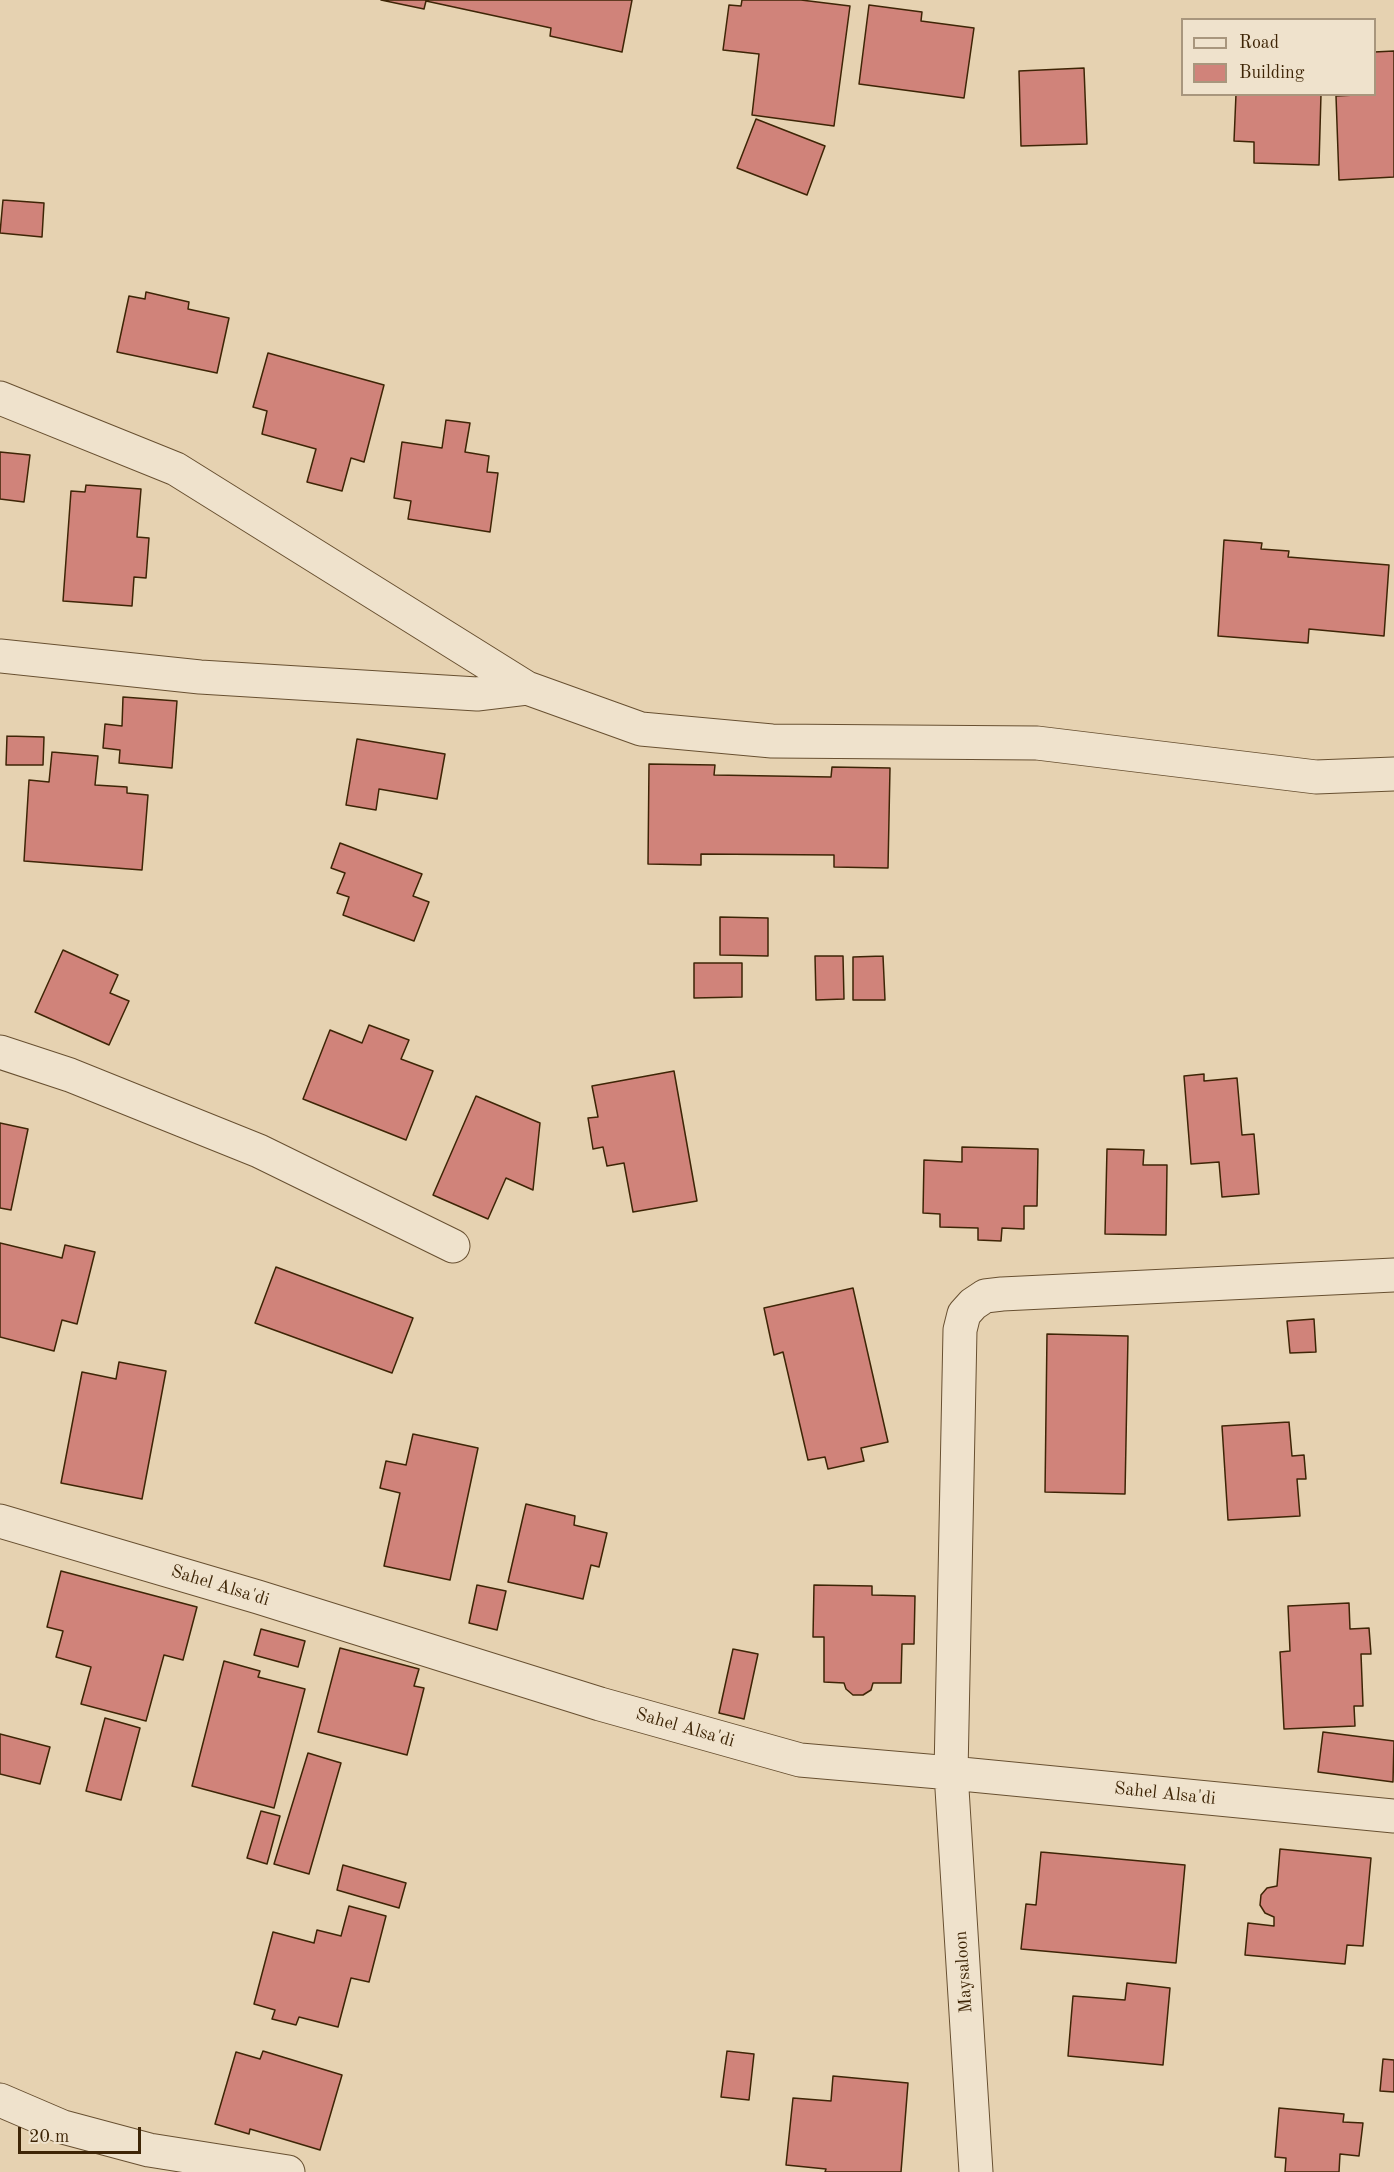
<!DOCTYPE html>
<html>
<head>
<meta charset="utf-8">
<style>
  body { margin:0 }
  #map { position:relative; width:1394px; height:2172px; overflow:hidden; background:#e6d2b1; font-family:"Old Standard TT",serif }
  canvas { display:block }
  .legend { position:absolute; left:1181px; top:18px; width:195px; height:78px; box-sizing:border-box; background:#efe2cc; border:2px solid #a8967d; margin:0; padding:8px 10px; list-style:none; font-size:18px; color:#3e2506 }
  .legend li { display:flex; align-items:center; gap:12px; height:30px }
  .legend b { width:30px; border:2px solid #a8967d }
  .scale { position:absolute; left:18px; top:2127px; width:123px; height:27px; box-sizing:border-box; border:3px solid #3e2506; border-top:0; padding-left:8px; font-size:18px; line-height:21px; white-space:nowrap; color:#3e2506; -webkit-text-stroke:4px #efe2cc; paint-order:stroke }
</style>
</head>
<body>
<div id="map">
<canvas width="1394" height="2172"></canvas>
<ul class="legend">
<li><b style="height:8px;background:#efe2cc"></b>Road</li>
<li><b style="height:16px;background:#d0837a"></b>Building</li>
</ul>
<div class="scale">20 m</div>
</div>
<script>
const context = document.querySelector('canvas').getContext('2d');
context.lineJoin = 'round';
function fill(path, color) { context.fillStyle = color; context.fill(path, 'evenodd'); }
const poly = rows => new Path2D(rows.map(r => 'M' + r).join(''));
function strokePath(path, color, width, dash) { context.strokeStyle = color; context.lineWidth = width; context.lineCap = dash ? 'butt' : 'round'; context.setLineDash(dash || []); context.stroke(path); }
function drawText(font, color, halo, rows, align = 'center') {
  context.font = font + ' "Old Standard TT",serif'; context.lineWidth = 5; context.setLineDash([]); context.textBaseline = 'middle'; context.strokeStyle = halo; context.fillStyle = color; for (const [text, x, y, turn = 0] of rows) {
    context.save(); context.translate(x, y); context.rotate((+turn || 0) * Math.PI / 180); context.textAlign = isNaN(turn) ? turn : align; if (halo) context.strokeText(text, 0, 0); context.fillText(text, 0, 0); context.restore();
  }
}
const building = poly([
  [381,0,632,0,622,52,550,36,551,28,426,1,424,9,381,0],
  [742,0,801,0,850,6,834,126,752,115,759,54,723,50,729,5,741,6,742,0],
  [869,5,922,12,921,21,974,28,964,98,859,84,869,5],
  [1394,51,1394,177,1339,180,1336,96,1374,94,1374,52,1394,51],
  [1084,68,1087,144,1021,146,1019,71,1084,68],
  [1236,94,1321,94,1319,165,1254,163,1254,142,1234,141,1236,94],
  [756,119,825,146,807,195,737,168,756,119],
  [3,200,44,203,42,237,0,233,3,200],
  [146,292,189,302,188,309,229,318,217,373,117,352,129,296,145,299,146,292],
  [268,353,384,385,364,462,351,458,342,491,307,482,316,449,262,434,267,411,253,407,268,353],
  [446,420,470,423,465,452,489,456,487,472,498,473,490,532,408,519,411,501,394,498,402,442,442,448,446,420],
  [0,452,30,455,24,502,0,499,0,452],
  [86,485,141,489,137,537,149,538,146,578,134,577,132,606,63,601,71,491,85,492,86,485],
  [1224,540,1262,543,1261,549,1289,551,1288,557,1389,565,1384,636,1309,629,1308,643,1218,636,1224,540],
  [123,697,177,701,172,768,119,763,120,750,103,748,105,724,122,726,123,697],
  [7,736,44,737,43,765,6,765,7,736],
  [357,739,445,754,437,799,379,789,376,810,346,805,357,739],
  [52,752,98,756,95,785,127,787,127,793,148,795,142,870,24,861,29,780,49,782,52,752],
  [649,764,715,765,714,775,831,777,832,767,890,768,888,868,834,867,834,855,701,854,701,865,648,864,649,764],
  [340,843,422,874,413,896,429,902,414,941,343,915,349,897,337,893,345,873,331,868,340,843],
  [720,917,768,918,768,956,720,955,720,917],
  [63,950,118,975,110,993,129,1001,109,1045,35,1012,63,950],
  [815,956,843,956,844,999,816,1000,815,956],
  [883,956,885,1000,853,1000,853,957,883,956],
  [694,963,742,963,742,997,694,998,694,963],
  [369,1025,409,1040,401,1059,433,1071,406,1140,303,1099,330,1030,362,1043,369,1025],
  [674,1071,697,1201,633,1212,624,1163,607,1166,603,1147,593,1149,588,1118,598,1117,592,1086,674,1071],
  [1204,1074,1204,1081,1237,1078,1242,1135,1254,1134,1259,1194,1222,1197,1219,1162,1191,1164,1184,1076,1204,1074],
  [476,1096,540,1123,533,1190,506,1178,488,1219,433,1195,476,1096],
  [0,1123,28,1129,11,1210,0,1208,0,1123],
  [962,1147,1038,1149,1037,1206,1024,1206,1024,1229,1002,1228,1001,1241,978,1240,978,1228,940,1227,940,1214,923,1213,924,1160,962,1162,962,1147],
  [1107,1149,1144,1150,1143,1165,1167,1165,1166,1235,1105,1234,1107,1149],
  [0,1243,62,1258,65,1245,95,1252,77,1324,62,1320,54,1351,0,1337,0,1243],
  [276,1267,413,1318,392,1373,255,1323,276,1267],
  [853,1288,888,1442,861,1448,864,1461,828,1469,825,1457,808,1460,783,1352,774,1355,764,1308,853,1288],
  [1314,1319,1316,1352,1290,1353,1287,1321,1314,1319],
  [1047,1334,1128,1336,1125,1494,1045,1492,1047,1334],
  [119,1362,166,1371,142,1499,61,1483,82,1372,116,1379,119,1362],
  [1289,1422,1292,1456,1304,1455,1306,1479,1297,1479,1300,1516,1228,1520,1222,1426,1289,1422],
  [413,1434,478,1448,450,1580,384,1566,400,1493,380,1488,386,1461,406,1465,413,1434],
  [526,1504,575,1516,574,1525,607,1533,599,1567,591,1565,583,1599,508,1582,526,1504],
  [61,1571,197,1607,183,1660,164,1655,146,1721,81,1704,91,1667,56,1657,63,1631,47,1627,61,1571],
  [477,1585,506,1591,497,1630,469,1623,477,1585],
  [814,1585,872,1586,872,1595,915,1596,914,1644,902,1644,901,1683,873,1683,871,1690,863,1695,853,1695,846,1689,844,1683,824,1682,824,1637,813,1637,814,1585],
  [1349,1603,1350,1629,1369,1628,1371,1654,1361,1654,1363,1706,1354,1706,1355,1726,1284,1729,1280,1652,1290,1651,1288,1606,1349,1603],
  [261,1629,305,1641,298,1667,254,1655,261,1629],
  [340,1648,419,1669,414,1686,424,1688,407,1755,318,1732,340,1648],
  [733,1649,758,1654,744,1719,719,1713,733,1649],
  [224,1661,260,1671,258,1677,305,1689,274,1808,192,1786,224,1661],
  [105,1718,140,1728,121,1800,86,1791,105,1718],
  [1323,1732,1394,1741,1393,1782,1318,1772,1323,1732],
  [0,1734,50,1747,40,1784,0,1774,0,1734],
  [308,1753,341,1763,309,1874,274,1864,308,1753],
  [261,1811,280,1816,267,1864,247,1858,261,1811],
  [1280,1849,1371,1858,1363,1946,1347,1945,1345,1964,1245,1955,1248,1923,1274,1926,1274,1917,1265,1913,1260,1905,1261,1895,1267,1888,1277,1886,1280,1849],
  [1041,1852,1185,1865,1176,1963,1021,1949,1026,1904,1036,1905,1041,1852],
  [343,1865,406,1883,399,1908,337,1890,343,1865],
  [349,1906,386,1916,369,1982,351,1978,338,2027,299,2017,296,2025,272,2019,275,2010,254,2004,273,1932,314,1943,317,1930,341,1936,349,1906],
  [1127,1983,1170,1988,1163,2065,1068,2056,1073,1996,1125,2000,1127,1983],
  [263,2051,342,2075,320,2150,250,2129,249,2134,215,2124,236,2052,260,2059,263,2051],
  [727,2051,754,2054,749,2100,721,2097,727,2051],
  [1383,2059,1394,2060,1394,2092,1380,2091,1383,2059],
  [833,2076,908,2083,901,2172,825,2172,826,2169,786,2165,793,2098,831,2101,833,2076],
  [1279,2108,1344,2114,1343,2122,1363,2123,1359,2156,1340,2154,1339,2172,1285,2172,1286,2158,1275,2157,1279,2108]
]);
fill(building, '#d0837a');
strokePath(building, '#3e2506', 1.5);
const street = poly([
  [0,398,176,469,527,688,641,729,772,741,1037,743,1316,777,1394,774],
  [0,656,200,677,477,694,527,688],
  [0,1052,70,1075,259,1151,453,1246],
  [0,1521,258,1597,600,1704,800,1760,951,1773,1394,1816],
  [0,2100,63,2127,149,2150,288,2172],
  [976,2172,951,1773,960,1330,964,1314,973,1304,985,1296,1002,1294,1394,1275]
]);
strokePath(street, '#685031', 35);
strokePath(street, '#efe2cc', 33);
drawText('18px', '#3e2506', '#efe2cc', [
  ["Sahel Alsa'di",220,1586,17],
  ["Sahel Alsa'di",685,1728,16],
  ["Sahel Alsa'di",1165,1794,6],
  ["Maysaloon",964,1972,-94]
]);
</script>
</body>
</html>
